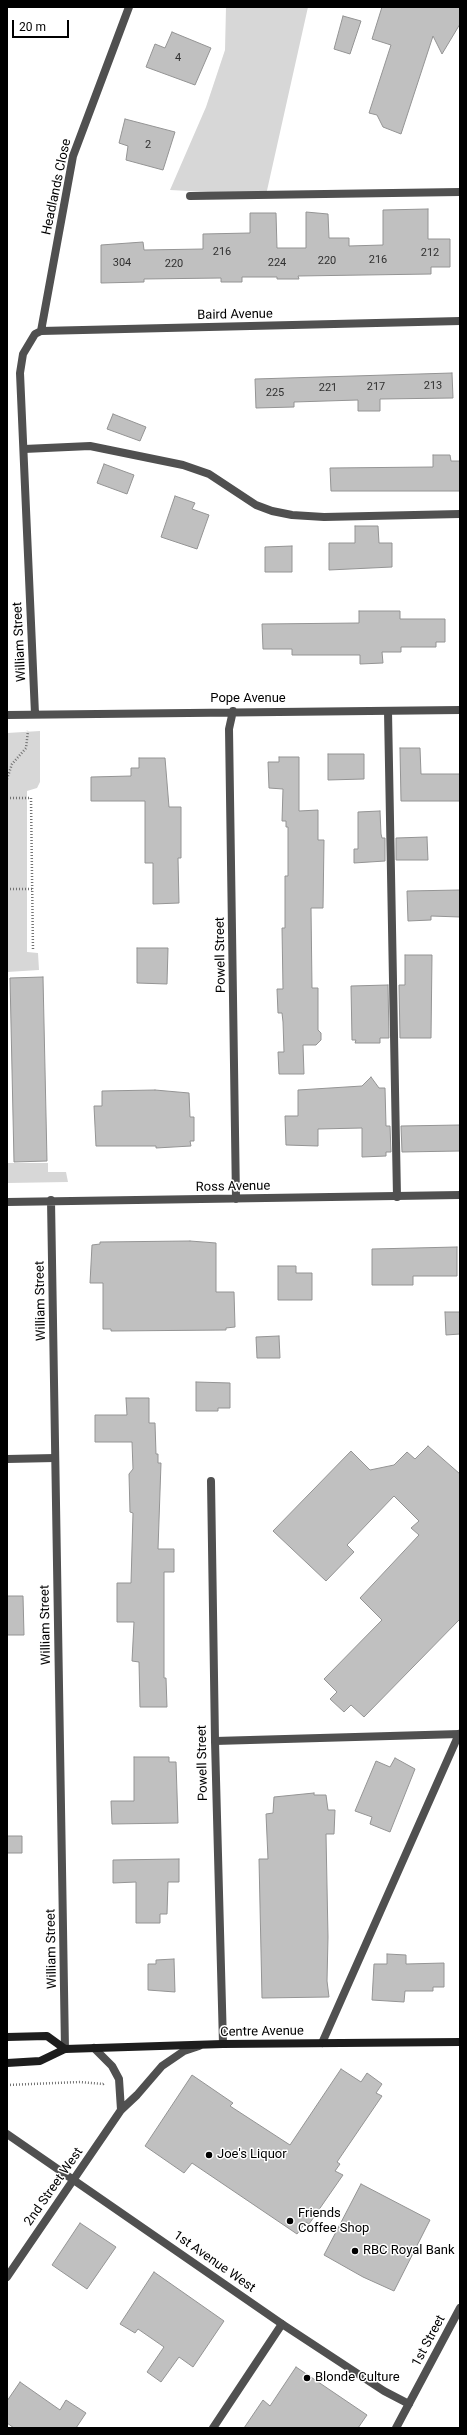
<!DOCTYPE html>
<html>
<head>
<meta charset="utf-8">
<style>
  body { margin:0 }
  #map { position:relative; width:467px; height:2435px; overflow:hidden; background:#fff; font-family:Roboto,sans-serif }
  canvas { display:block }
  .frame { position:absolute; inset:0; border:8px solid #000; pointer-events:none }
  .scale { position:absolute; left:12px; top:20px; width:57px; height:18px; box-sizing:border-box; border:2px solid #000; border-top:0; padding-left:5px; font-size:12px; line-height:14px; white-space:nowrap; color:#000; -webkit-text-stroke:3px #fff; paint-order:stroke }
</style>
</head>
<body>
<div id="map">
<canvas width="467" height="2435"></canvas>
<div class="frame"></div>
<div class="scale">20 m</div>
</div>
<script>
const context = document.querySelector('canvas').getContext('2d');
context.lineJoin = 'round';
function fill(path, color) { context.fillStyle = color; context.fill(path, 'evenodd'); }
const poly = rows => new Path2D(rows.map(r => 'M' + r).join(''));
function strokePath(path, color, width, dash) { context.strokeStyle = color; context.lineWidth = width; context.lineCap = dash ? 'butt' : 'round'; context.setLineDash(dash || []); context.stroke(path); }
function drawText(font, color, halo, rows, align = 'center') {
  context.font = font + ' Roboto,sans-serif'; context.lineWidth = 3; context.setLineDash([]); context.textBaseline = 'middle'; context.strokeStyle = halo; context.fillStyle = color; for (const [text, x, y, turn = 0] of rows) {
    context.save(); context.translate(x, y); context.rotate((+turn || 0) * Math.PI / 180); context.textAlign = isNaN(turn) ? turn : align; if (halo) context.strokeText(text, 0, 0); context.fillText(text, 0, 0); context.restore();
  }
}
fill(poly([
  [226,7,308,7,266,195,170,190,206,107,225,50],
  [40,731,40,782,37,788,27,791,27,952,38,953,39,970,7,972,7,733],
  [7,1163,48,1163,48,1172,66,1172,68,1182,7,1183]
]), '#d7d7d7');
const building = poly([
  [382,7,460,7,460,24,442,54,433,36,401,134,383,127,377,115,369,113,391,45,372,39,382,7],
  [343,16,361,21,350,54,334,49,343,16],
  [172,32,211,48,195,85,146,67,155,44,165,48,172,32],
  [125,119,175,132,163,170,126,160,128,146,119,143,125,119],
  [428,209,428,239,450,239,450,267,431,267,431,274,298,276,299,279,277,279,277,277,242,277,242,282,221,282,221,278,144,279,144,282,101,283,101,245,143,242,144,250,203,249,203,234,250,233,250,213,276,213,277,248,306,248,306,212,328,214,329,238,349,238,349,246,383,245,383,210,428,209],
  [452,373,453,398,380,399,380,411,358,411,358,400,294,402,294,407,256,408,255,379,452,373],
  [113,414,146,427,140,441,107,429,113,414],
  [433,455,450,455,451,461,460,461,460,491,331,491,330,468,433,467,433,455],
  [104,464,134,475,127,494,97,483,104,464],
  [175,496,195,503,192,509,209,515,197,549,161,537,175,496],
  [355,526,378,526,379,543,392,543,392,567,329,570,329,543,355,543,355,526],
  [292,546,292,572,265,572,265,547,292,546],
  [359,611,400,611,400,619,445,619,445,642,436,642,436,647,401,647,401,652,382,652,383,663,360,664,360,655,292,655,292,649,263,649,262,624,359,623,359,611],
  [400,748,420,748,421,774,460,774,460,801,401,801,400,748],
  [328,754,364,754,364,779,328,780,328,754],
  [279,757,299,757,299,811,318,810,318,840,324,840,323,908,311,908,312,988,318,988,318,1030,321,1033,321,1040,316,1045,303,1045,304,1074,279,1074,278,1052,284,1052,283,1022,282,1013,278,1013,277,989,283,989,282,928,285,928,285,876,288,876,288,827,286,827,286,821,282,821,283,789,269,788,268,762,279,762,279,757],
  [139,758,165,758,169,807,181,807,181,858,178,858,179,903,153,904,153,863,145,863,145,801,91,801,91,777,131,776,131,768,139,768,139,758],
  [380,811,381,834,382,838,385,838,385,861,354,863,354,849,358,849,358,812,380,811],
  [427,837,428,860,396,860,396,838,427,837],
  [460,890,460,917,431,916,431,920,408,921,407,891,460,890],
  [137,948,168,948,167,984,137,983,137,948],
  [405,955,432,955,431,1038,400,1038,399,985,405,985,405,955],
  [43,977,47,1161,14,1162,10,978,43,977],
  [388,985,389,1038,380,1038,380,1043,355,1043,356,1040,352,1040,351,986,388,985],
  [371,1077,379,1088,385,1088,386,1126,390,1126,391,1152,386,1152,386,1156,362,1157,362,1128,318,1129,318,1146,286,1145,285,1116,298,1116,298,1090,362,1086,371,1077],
  [155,1090,189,1093,190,1117,194,1117,194,1141,190,1141,191,1146,156,1148,156,1146,96,1146,94,1106,102,1106,102,1091,155,1090],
  [460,1125,460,1151,402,1152,401,1126,460,1125],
  [190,1241,216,1243,216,1292,234,1292,235,1327,226,1328,226,1330,111,1331,111,1329,103,1329,103,1283,90,1283,92,1245,100,1244,100,1242,190,1241],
  [457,1247,457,1276,413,1276,413,1285,372,1285,372,1249,457,1247],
  [278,1266,296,1266,296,1273,312,1273,312,1300,278,1300,278,1266],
  [445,1312,460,1312,460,1334,446,1335,445,1312],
  [279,1336,280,1358,257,1358,256,1337,279,1336],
  [196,1382,230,1383,230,1408,218,1408,218,1411,196,1411,196,1382],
  [126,1398,149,1398,149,1423,155,1423,156,1454,158,1454,158,1463,161,1463,158,1549,174,1549,174,1572,164,1572,164,1678,166,1678,167,1707,140,1707,139,1662,132,1661,134,1622,117,1622,117,1583,131,1583,133,1513,130,1512,129,1474,133,1469,132,1442,95,1442,95,1415,127,1415,126,1398],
  [428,1446,460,1474,460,1619,364,1717,351,1705,344,1712,330,1699,337,1692,324,1679,382,1620,360,1598,419,1535,411,1528,419,1521,394,1496,347,1545,354,1552,326,1581,273,1531,351,1451,370,1470,394,1465,407,1452,415,1459,428,1446],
  [7,1596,23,1596,24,1635,7,1635,7,1596],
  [134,1757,169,1757,169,1762,176,1762,178,1823,112,1824,111,1801,134,1801,134,1757],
  [395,1758,415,1769,390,1832,370,1824,372,1817,355,1811,376,1761,390,1767,395,1758],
  [314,1793,314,1795,326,1795,328,1810,335,1810,334,1834,326,1834,328,1937,327,1981,329,1997,262,1998,259,1859,268,1859,266,1814,273,1813,274,1797,314,1793],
  [7,1836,22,1836,22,1853,7,1853,7,1836],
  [179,1859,179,1882,168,1882,167,1914,160,1914,160,1923,136,1923,136,1882,113,1883,113,1860,179,1859],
  [387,1954,406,1955,406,1964,444,1963,444,1987,433,1987,433,1991,405,1991,404,2002,372,2000,374,1964,387,1964,387,1954],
  [174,1959,175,1992,148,1990,148,1964,156,1964,156,1960,174,1959],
  [341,2069,361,2082,367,2073,382,2084,376,2093,382,2096,337,2162,340,2164,335,2171,343,2175,309,2224,306,2222,297,2234,192,2163,184,2173,145,2146,192,2075,233,2103,230,2106,290,2145,341,2069],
  [361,2184,430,2220,394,2291,363,2277,324,2255,361,2184],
  [80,2223,116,2247,87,2289,52,2265,80,2223],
  [154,2272,224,2321,193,2367,179,2357,161,2382,147,2372,164,2347,138,2329,135,2333,120,2324,154,2272],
  [296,2367,367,2415,358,2428,244,2428,263,2400,270,2406,296,2367],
  [20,2382,60,2410,66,2400,86,2413,76,2428,14,2428,7,2423,7,2401,20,2382]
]);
fill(building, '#c0c0c0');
strokePath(building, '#949494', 1);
strokePath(poly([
  [7,779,12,764,26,748,28,731],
  [7,798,31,798,33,951],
  [7,889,32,889],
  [7,2085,80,2082,103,2084,105,2082]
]), '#727272', 2.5, [1, 2]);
strokePath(poly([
  [190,196,460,192],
  [24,449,90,446,183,465,209,474,256,505,272,511,292,515,324,517,460,514],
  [388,711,397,1197],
  [7,1459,55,1458],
  [215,1741,460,1734],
  [322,2043,459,1734],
  [213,2428,282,2324]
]), '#505050', 8);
strokePath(poly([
  [41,331,73,156,129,7],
  [233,711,229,729,236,1199],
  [35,714,20,373,23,354,35,334,41,331,460,321],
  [7,715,460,710],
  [51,1200,65,2049],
  [7,1202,460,1195],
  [211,1481,215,1741,223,2044],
  [94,2048,112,2066,119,2079,121,2110],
  [7,2134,282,2324,384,2391,409,2404],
  [7,2277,121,2110,137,2095,162,2066,184,2051,199,2046]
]), '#505050', 8);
strokePath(poly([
  [396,2428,460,2308]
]), '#505050', 8);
strokePath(poly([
  [7,2037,47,2036,65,2049],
  [7,2063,40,2061,65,2049,223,2044,460,2042]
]), '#1d1d1d', 8);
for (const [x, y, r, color] of [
  [209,2155,4,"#000"],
  [290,2221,4,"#000"],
  [355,2251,4,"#000"],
  [307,2378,4,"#000"]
]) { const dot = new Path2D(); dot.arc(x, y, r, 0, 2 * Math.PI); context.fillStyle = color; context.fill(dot); strokePath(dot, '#fff', 1.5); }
drawText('11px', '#303030', null, [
  ["4",178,58],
  ["2",148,145],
  ["216",222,252],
  ["212",430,253],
  ["216",378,260],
  ["220",327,261],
  ["304",122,263],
  ["224",277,263],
  ["220",174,264],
  ["213",433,386],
  ["217",376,387],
  ["221",328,388],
  ["225",275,393]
]);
drawText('13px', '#000', '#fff', [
  ["Headlands Close",57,187,-78],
  ["Baird Avenue",235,315,-1],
  ["William Street",20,642,-93],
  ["Pope Avenue",248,699],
  ["Powell Street",221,955,-91],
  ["Ross Avenue",233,1187,-1],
  ["William Street",41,1301,-91],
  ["William Street",46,1625,-91],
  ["Powell Street",203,1763,-91],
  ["William Street",52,1949,-91],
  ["Centre Avenue",262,2032,-1],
  ["2nd Street West",54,2187,-55],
  ["1st Avenue West",214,2262,35],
  ["1st Street",429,2341,-62]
]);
drawText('13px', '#000', '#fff', [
  ["Joe's Liquor",217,2155],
  ["Friends",298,2214],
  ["Coffee Shop",298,2229],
  ["RBC Royal Bank",363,2251],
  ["Blonde Culture",315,2378]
], 'left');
</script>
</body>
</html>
